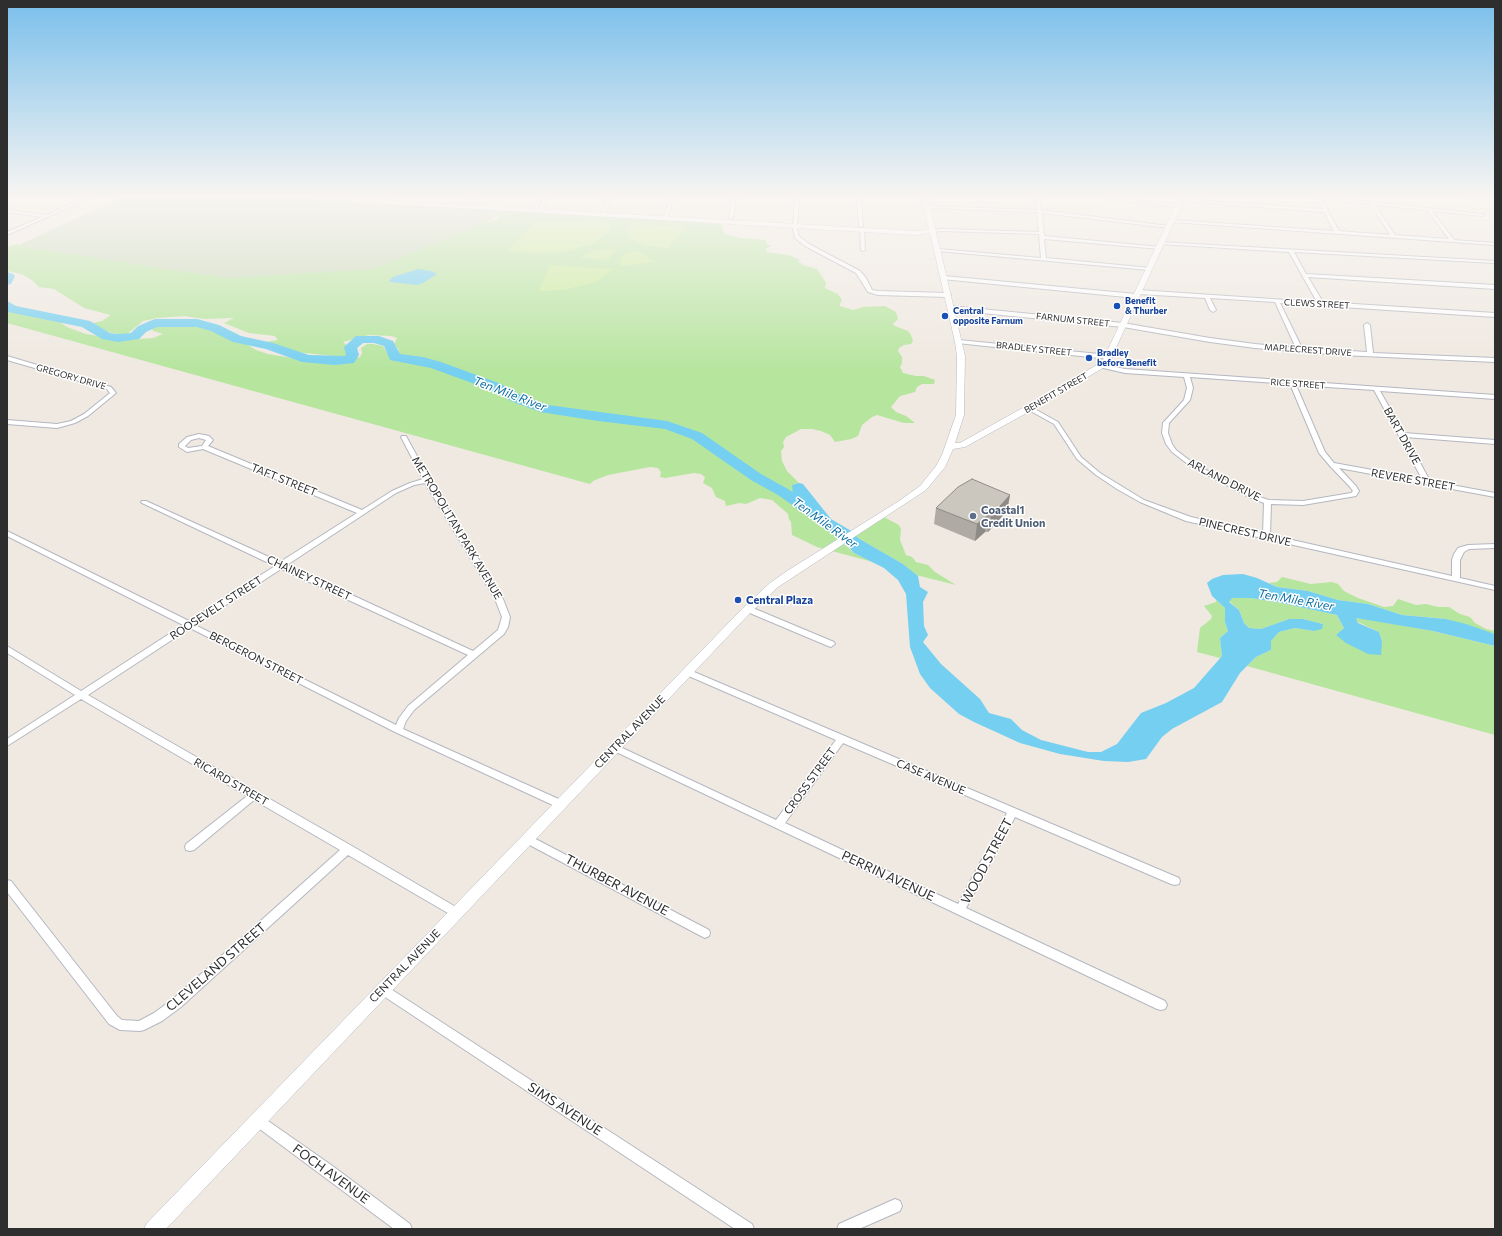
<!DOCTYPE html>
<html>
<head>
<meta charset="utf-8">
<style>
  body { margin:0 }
  #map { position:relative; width:1502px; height:1236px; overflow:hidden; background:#efe9e1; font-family:Commissioner,sans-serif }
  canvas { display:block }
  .frame { position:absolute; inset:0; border:8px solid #2e2e2e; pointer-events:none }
</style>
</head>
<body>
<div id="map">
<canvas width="1502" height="1236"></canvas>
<div class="frame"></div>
</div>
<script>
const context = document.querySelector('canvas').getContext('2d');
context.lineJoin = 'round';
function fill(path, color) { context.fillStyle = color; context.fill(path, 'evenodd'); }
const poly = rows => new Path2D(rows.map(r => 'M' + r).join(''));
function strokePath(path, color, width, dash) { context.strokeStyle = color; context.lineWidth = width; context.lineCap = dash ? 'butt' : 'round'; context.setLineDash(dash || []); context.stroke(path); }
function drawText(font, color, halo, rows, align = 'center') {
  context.font = font + ' Commissioner,sans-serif'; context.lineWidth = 3; context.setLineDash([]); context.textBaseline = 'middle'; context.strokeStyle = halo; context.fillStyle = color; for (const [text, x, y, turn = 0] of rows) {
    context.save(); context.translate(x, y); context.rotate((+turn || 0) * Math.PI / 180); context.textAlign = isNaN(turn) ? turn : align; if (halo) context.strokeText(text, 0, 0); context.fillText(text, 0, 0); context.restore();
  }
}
fill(poly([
  [508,209,723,222,722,228,725,234,741,238,765,240,768,245,772,246,767,248,766,250,767,252,788,255,799,259,799,262,803,265,817,269,826,283,825,288,838,294,842,300,840,304,840,306,853,310,863,307,885,306,896,312,898,319,893,324,895,326,908,331,911,335,913,341,911,344,904,345,899,348,898,351,902,357,902,363,900,367,903,373,916,376,924,376,935,380,934,384,922,384,917,387,915,392,900,396,891,407,896,412,906,416,915,423,904,423,877,415,872,417,862,425,858,436,851,439,835,442,830,435,821,431,812,429,801,429,786,437,783,442,784,447,781,451,782,461,787,471,799,483,792,485,797,499,808,512,854,553,873,562,817,547,792,535,791,522,789,519,788,514,772,500,760,498,746,504,740,503,726,506,725,501,716,497,712,488,703,483,705,477,701,474,694,473,665,478,660,477,661,472,658,468,650,467,608,475,593,481,590,484,7,323,7,309,55,319,67,327,86,334,123,340,153,338,163,334,153,331,151,327,152,325,165,322,179,322,192,324,231,338,248,345,256,350,268,354,298,359,311,358,338,362,348,361,360,357,362,353,361,348,367,344,373,344,383,346,387,353,396,354,399,350,394,344,397,338,391,336,369,335,343,342,353,351,344,357,295,352,266,346,265,342,278,340,277,339,275,336,249,333,224,323,234,318,204,319,184,316,157,318,143,321,126,335,112,333,89,324,102,321,111,315,84,308,54,289,39,287,32,280,21,274,7,271,7,247,17,244,21,247,475,225,497,220,501,214],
  [882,516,899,525,901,529,900,540,906,555,912,557,916,562,928,565,935,572,956,585,916,575,903,564,858,538,853,532],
  [1282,577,1311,584,1332,582,1338,584,1344,591,1358,598,1384,607,1393,606,1398,599,1416,605,1426,604,1438,607,1449,607,1460,614,1470,617,1475,623,1486,629,1495,631,1495,634,1446,619,1402,615,1368,604,1338,600,1308,591,1277,587,1269,583,1277,582],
  [1231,598,1250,598,1277,602,1337,615,1344,628,1336,635,1382,641,1379,632,1358,622,1355,618,1367,619,1433,631,1495,646,1495,735,1247,666,1256,657,1271,650,1271,641,1279,632,1295,628,1314,631,1323,624,1303,619,1289,619,1261,629,1249,628,1244,623,1239,610,1229,601],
  [1216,600,1225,608,1225,622,1228,631,1220,638,1222,656,1220,658,1197,652,1200,628,1211,619,1212,616,1204,606,1216,602]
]), '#b6e59e');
fill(poly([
  [120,198,307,198,327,200,509,210,485,223,373,269,226,278,17,246]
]), '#c8d9b8');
fill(poly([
  [536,221,613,224,608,233,595,243,565,252,536,253,508,251],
  [633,225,685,227,668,248,644,245,629,238,627,232],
  [615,249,608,260,581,258,587,253,596,250],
  [639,251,655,262,622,266,620,260,625,254],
  [550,265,613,269,596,282,563,290,539,291]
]), '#c9ec9a');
fill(poly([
  [418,269,431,271,437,274,423,283,417,285,391,282,389,281,393,277],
  [799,483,803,484,831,519,853,532,858,538,903,564,918,576,920,587,928,592,923,602,924,626,928,635,923,642,941,664,980,699,989,713,1011,719,1022,730,1041,740,1088,752,1101,752,1117,744,1141,713,1166,703,1194,688,1222,656,1220,638,1228,631,1225,622,1225,608,1212,596,1207,583,1212,579,1223,575,1243,574,1257,578,1277,587,1308,591,1338,600,1368,604,1402,615,1446,619,1466,624,1495,634,1495,646,1433,631,1356,618,1358,623,1379,632,1382,641,1381,655,1368,654,1346,643,1336,635,1344,628,1337,615,1277,602,1250,598,1232,598,1229,602,1239,610,1244,623,1249,628,1261,629,1289,619,1303,619,1323,624,1322,629,1314,631,1295,628,1279,632,1271,641,1271,650,1256,657,1240,673,1222,702,1172,729,1162,737,1146,759,1128,762,1104,761,1060,754,1020,743,974,722,959,714,930,688,920,674,910,647,906,594,898,580,884,568,854,553,843,541,808,512,793,494,792,485]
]), '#75cff0');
fill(poly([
  [7,272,13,274,15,276,11,284,7,285,7,272],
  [7,301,16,306,90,321,110,333,118,334,131,333,138,326,155,319,197,319,219,325,241,336,273,343,309,355,345,356,346,355,344,347,356,336,379,336,393,341,400,354,423,357,441,362,501,384,521,395,548,405,667,421,702,433,761,474,788,489,827,515,829,518,827,521,821,523,815,521,778,495,751,480,692,439,665,429,598,421,540,412,511,401,491,390,431,368,390,360,384,346,374,343,363,343,357,348,359,355,354,363,335,365,302,362,266,349,233,342,211,331,197,327,157,327,146,332,139,339,118,342,102,339,82,327,8,312,7,301]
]), '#75cff0');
const street = poly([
  [85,198,90,198,7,235,7,232,42,217,7,212,7,210,47,215,85,198],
  [383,198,388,198,381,202,377,201,383,198],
  [471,198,476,198,469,204,465,204,465,202,471,198],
  [544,198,548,198,541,212,537,212,544,198],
  [607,198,611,198,606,211,602,212,607,198],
  [670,198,674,198,667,218,663,219,670,198],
  [732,198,736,198,733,218,731,219,729,218,732,198],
  [795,198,799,198,797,229,799,236,809,244,860,271,866,278,872,290,878,291,948,293,951,295,948,297,878,295,868,292,856,273,805,246,795,238,793,229,795,198],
  [857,198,861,198,863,226,861,227,859,226,857,198],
  [1036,198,1040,198,1041,210,1169,226,1171,227,1169,228,1042,213,1044,236,1160,247,1162,248,1160,249,1044,239,1046,258,1151,268,1151,270,1149,270,938,251,936,250,938,249,1041,258,1039,234,941,231,933,232,931,231,941,229,1039,232,1037,212,928,208,926,207,928,206,1037,210,1036,198],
  [1105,198,1117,198,1178,205,1180,206,1178,207,1107,199,1105,198],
  [1317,198,1321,198,1339,231,1390,235,1371,204,1324,199,1322,198,1334,198,1483,214,1483,216,1481,216,1432,211,1454,240,1495,243,1495,245,1172,222,1170,221,1172,220,1334,231,1324,212,1181,201,1179,200,1181,199,1323,209,1317,198],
  [1375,205,1427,210,1449,239,1395,235,1375,205],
  [1469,198,1495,199,1495,201,1471,199,1469,198],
  [862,229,864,230,865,250,863,251,861,250,860,230,862,229],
  [1159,242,1495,261,1495,263,1294,252,1306,274,1495,285,1495,289,1308,277,1323,302,1495,313,1495,317,1280,303,1302,348,1367,352,1364,325,1367,323,1370,325,1373,353,1495,358,1495,362,1341,355,1255,348,1210,342,1123,327,951,310,948,308,951,306,1123,323,1210,338,1255,344,1296,348,1275,302,1210,298,1216,310,1213,312,1210,310,1205,298,1138,294,1135,292,1138,290,1317,302,1289,252,1161,244,1159,243,1159,242],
  [944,276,1136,294,1139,296,1136,298,942,279,941,278,944,276],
  [959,340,1109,355,1112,357,1109,359,957,343,956,342,959,340],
  [7,356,111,387,116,393,88,416,75,423,57,428,7,424,7,420,57,424,71,421,84,414,110,393,107,389,7,360,7,356],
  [1101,364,1125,369,1495,395,1495,399,1380,391,1404,433,1495,440,1495,444,1406,437,1430,481,1495,493,1495,497,1339,468,1356,486,1359,491,1356,496,1303,505,1271,504,1270,535,1452,576,1452,560,1454,554,1458,548,1468,545,1495,544,1495,548,1469,549,1464,552,1460,560,1460,578,1495,586,1495,590,1186,521,1140,502,1117,489,1096,475,1077,459,1054,424,1027,409,1027,407,1031,407,1058,422,1081,457,1100,473,1144,500,1191,517,1263,534,1264,503,1249,497,1189,465,1172,452,1166,444,1162,433,1163,423,1184,400,1187,388,1184,377,1125,373,1099,367,1099,365,1101,364],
  [1190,377,1290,384,1319,453,1330,466,1350,487,1353,491,1351,493,1303,501,1269,500,1253,495,1193,463,1176,450,1172,444,1168,433,1169,423,1190,400,1193,388,1190,377],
  [1296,385,1374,390,1422,479,1334,463,1325,452,1296,385],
  [199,434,209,436,213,440,208,446,362,510,392,491,410,483,423,479,401,437,402,436,406,436,430,480,503,599,510,617,508,627,504,634,414,710,406,721,403,729,563,801,565,804,563,807,560,808,557,807,395,732,190,628,88,695,352,846,461,910,462,913,461,916,457,917,453,916,348,855,181,1007,162,1021,144,1030,140,1031,120,1030,109,1024,7,892,7,880,11,881,117,1016,122,1020,139,1021,154,1013,173,999,340,850,254,800,194,850,190,851,186,850,185,847,186,844,247,796,81,699,7,746,7,739,75,695,7,653,7,646,81,691,183,625,7,536,7,531,189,621,275,566,142,503,141,502,142,501,146,501,280,562,357,513,203,449,187,452,179,447,179,444,187,437,199,434],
  [199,438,206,440,202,446,188,448,185,446,191,440,199,438],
  [425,483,495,599,502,617,498,630,473,651,287,565,396,493,414,485,425,483],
  [281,569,468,655,408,706,399,718,396,725,195,625,281,569],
  [748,606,834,642,835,644,831,647,828,646,745,611,744,609,745,607,748,606],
  [687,669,1179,878,1180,881,1179,884,1175,885,1171,884,1015,817,966,908,1165,1001,1167,1005,1165,1009,1161,1010,1157,1009,612,750,610,748,612,746,618,746,776,820,836,740,684,674,683,672,684,670,687,669],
  [843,743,1007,813,958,904,785,823,843,743],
  [528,835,709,930,710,933,709,936,705,938,701,936,524,842,523,839,524,836,528,835],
  [383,984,752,1224,754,1229,735,1229,379,993,377,989,379,985,383,984],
  [257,1114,261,1116,334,1167,410,1224,412,1229,394,1229,253,1124,251,1120,253,1116,257,1114],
  [895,1199,900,1201,902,1206,900,1211,859,1229,837,1229,839,1224,895,1199]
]);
const secondary = poly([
  [318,198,348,198,916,231,929,230,922,198,928,198,965,356,964,415,955,443,960,443,1026,406,1102,362,1179,198,1185,198,1108,365,1032,410,965,447,953,449,945,467,926,490,778,587,751,612,166,1229,144,1229,147,1223,743,608,770,583,787,571,899,501,920,486,936,466,942,455,956,415,957,356,955,342,930,233,916,235,321,200,318,198]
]);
strokePath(street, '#b4b7c1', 2);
strokePath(secondary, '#b4b7c1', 1);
fill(street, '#fff');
fill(secondary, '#fff');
fill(poly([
  [1010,495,1007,511,988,532,985,532,975,541,934,524,936,508]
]), '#afaba4');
fill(poly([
  [1010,495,1007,511,988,532,991,516],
  [987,516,985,532,975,541,977,524]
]), '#8e8b86');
const building = poly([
  [972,479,1010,495,991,516,987,516,977,524,936,508,958,487,972,479]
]);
fill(building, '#cbc7bf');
strokePath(building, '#8e8b86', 1);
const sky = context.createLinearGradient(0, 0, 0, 371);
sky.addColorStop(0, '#7abfeb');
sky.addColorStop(0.53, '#f8f5f2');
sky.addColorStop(1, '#f8f5f200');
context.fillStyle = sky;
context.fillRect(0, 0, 1502, 371);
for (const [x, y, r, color] of [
  [1117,306,4,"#1a4fb4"],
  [945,316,4,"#1a4fb4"],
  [1089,358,4,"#1a4fb4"],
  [973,516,4,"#5c6f8a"],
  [738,600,4,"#1a4fb4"]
]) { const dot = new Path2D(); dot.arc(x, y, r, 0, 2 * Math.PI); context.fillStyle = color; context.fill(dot); strokePath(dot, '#fff', 1.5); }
drawText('bold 9px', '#164399', '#fff', [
  ["Benefit",1125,301],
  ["& Thurber",1125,311],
  ["Central",953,311],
  ["opposite Farnum",953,321],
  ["Bradley",1097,353],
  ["before Benefit",1097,363]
], 'left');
drawText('9px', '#2e2e2e', '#fff', [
  ["CLEWS STREET",1317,304,3],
  ["FARNUM STREET",1073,320,6],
  ["BRADLEY STREET",1034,349,6],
  ["MAPLECREST DRIVE",1308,350,4],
  ["GREGORY DRIVE",71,377,16],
  ["RICE STREET",1298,384,4],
  ["BENEFIT STREET",1056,393,-30]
]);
drawText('11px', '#2e2e2e', '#fff', [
  ["BART DRIVE",1402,436,61],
  ["TAFT STREET",284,480,22],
  ["ARLAND DRIVE",1224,480,27],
  ["REVERE STREET",1413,480,10],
  ["METROPOLITAN PARK AVENUE",457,528,59],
  ["PINECREST DRIVE",1245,532,13],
  ["CHAINEY STREET",309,578,25],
  ["ROOSEVELT STREET",216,608,-33],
  ["BERGERON STREET",256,658,27],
  ["CENTRAL AVENUE",630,732,-46],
  ["CASE AVENUE",931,777,23],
  ["CROSS STREET",810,781,-54],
  ["RICARD STREET",231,782,30],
  ["CENTRAL AVENUE",405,966,-46]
]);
drawText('bold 11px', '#4e5e75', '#fff', [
  ["Coastal1",981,510],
  ["Credit Union",981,523]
], 'left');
drawText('bold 11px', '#164399', '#fff', [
  ["Central Plaza",746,600]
], 'left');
drawText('italic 12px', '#0d6fa3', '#fff', [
  ["Ten Mile River",510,394,21],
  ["Ten Mile River",825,523,36],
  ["Ten Mile River",1296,600,10]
]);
drawText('13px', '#2e2e2e', '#fff', [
  ["WOOD STREET",987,861,-62],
  ["PERRIN AVENUE",888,876,25],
  ["THURBER AVENUE",617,885,28],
  ["CLEVELAND STREET",216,967,-41],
  ["SIMS AVENUE",565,1109,33],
  ["FOCH AVENUE",331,1174,36]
]);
</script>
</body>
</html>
